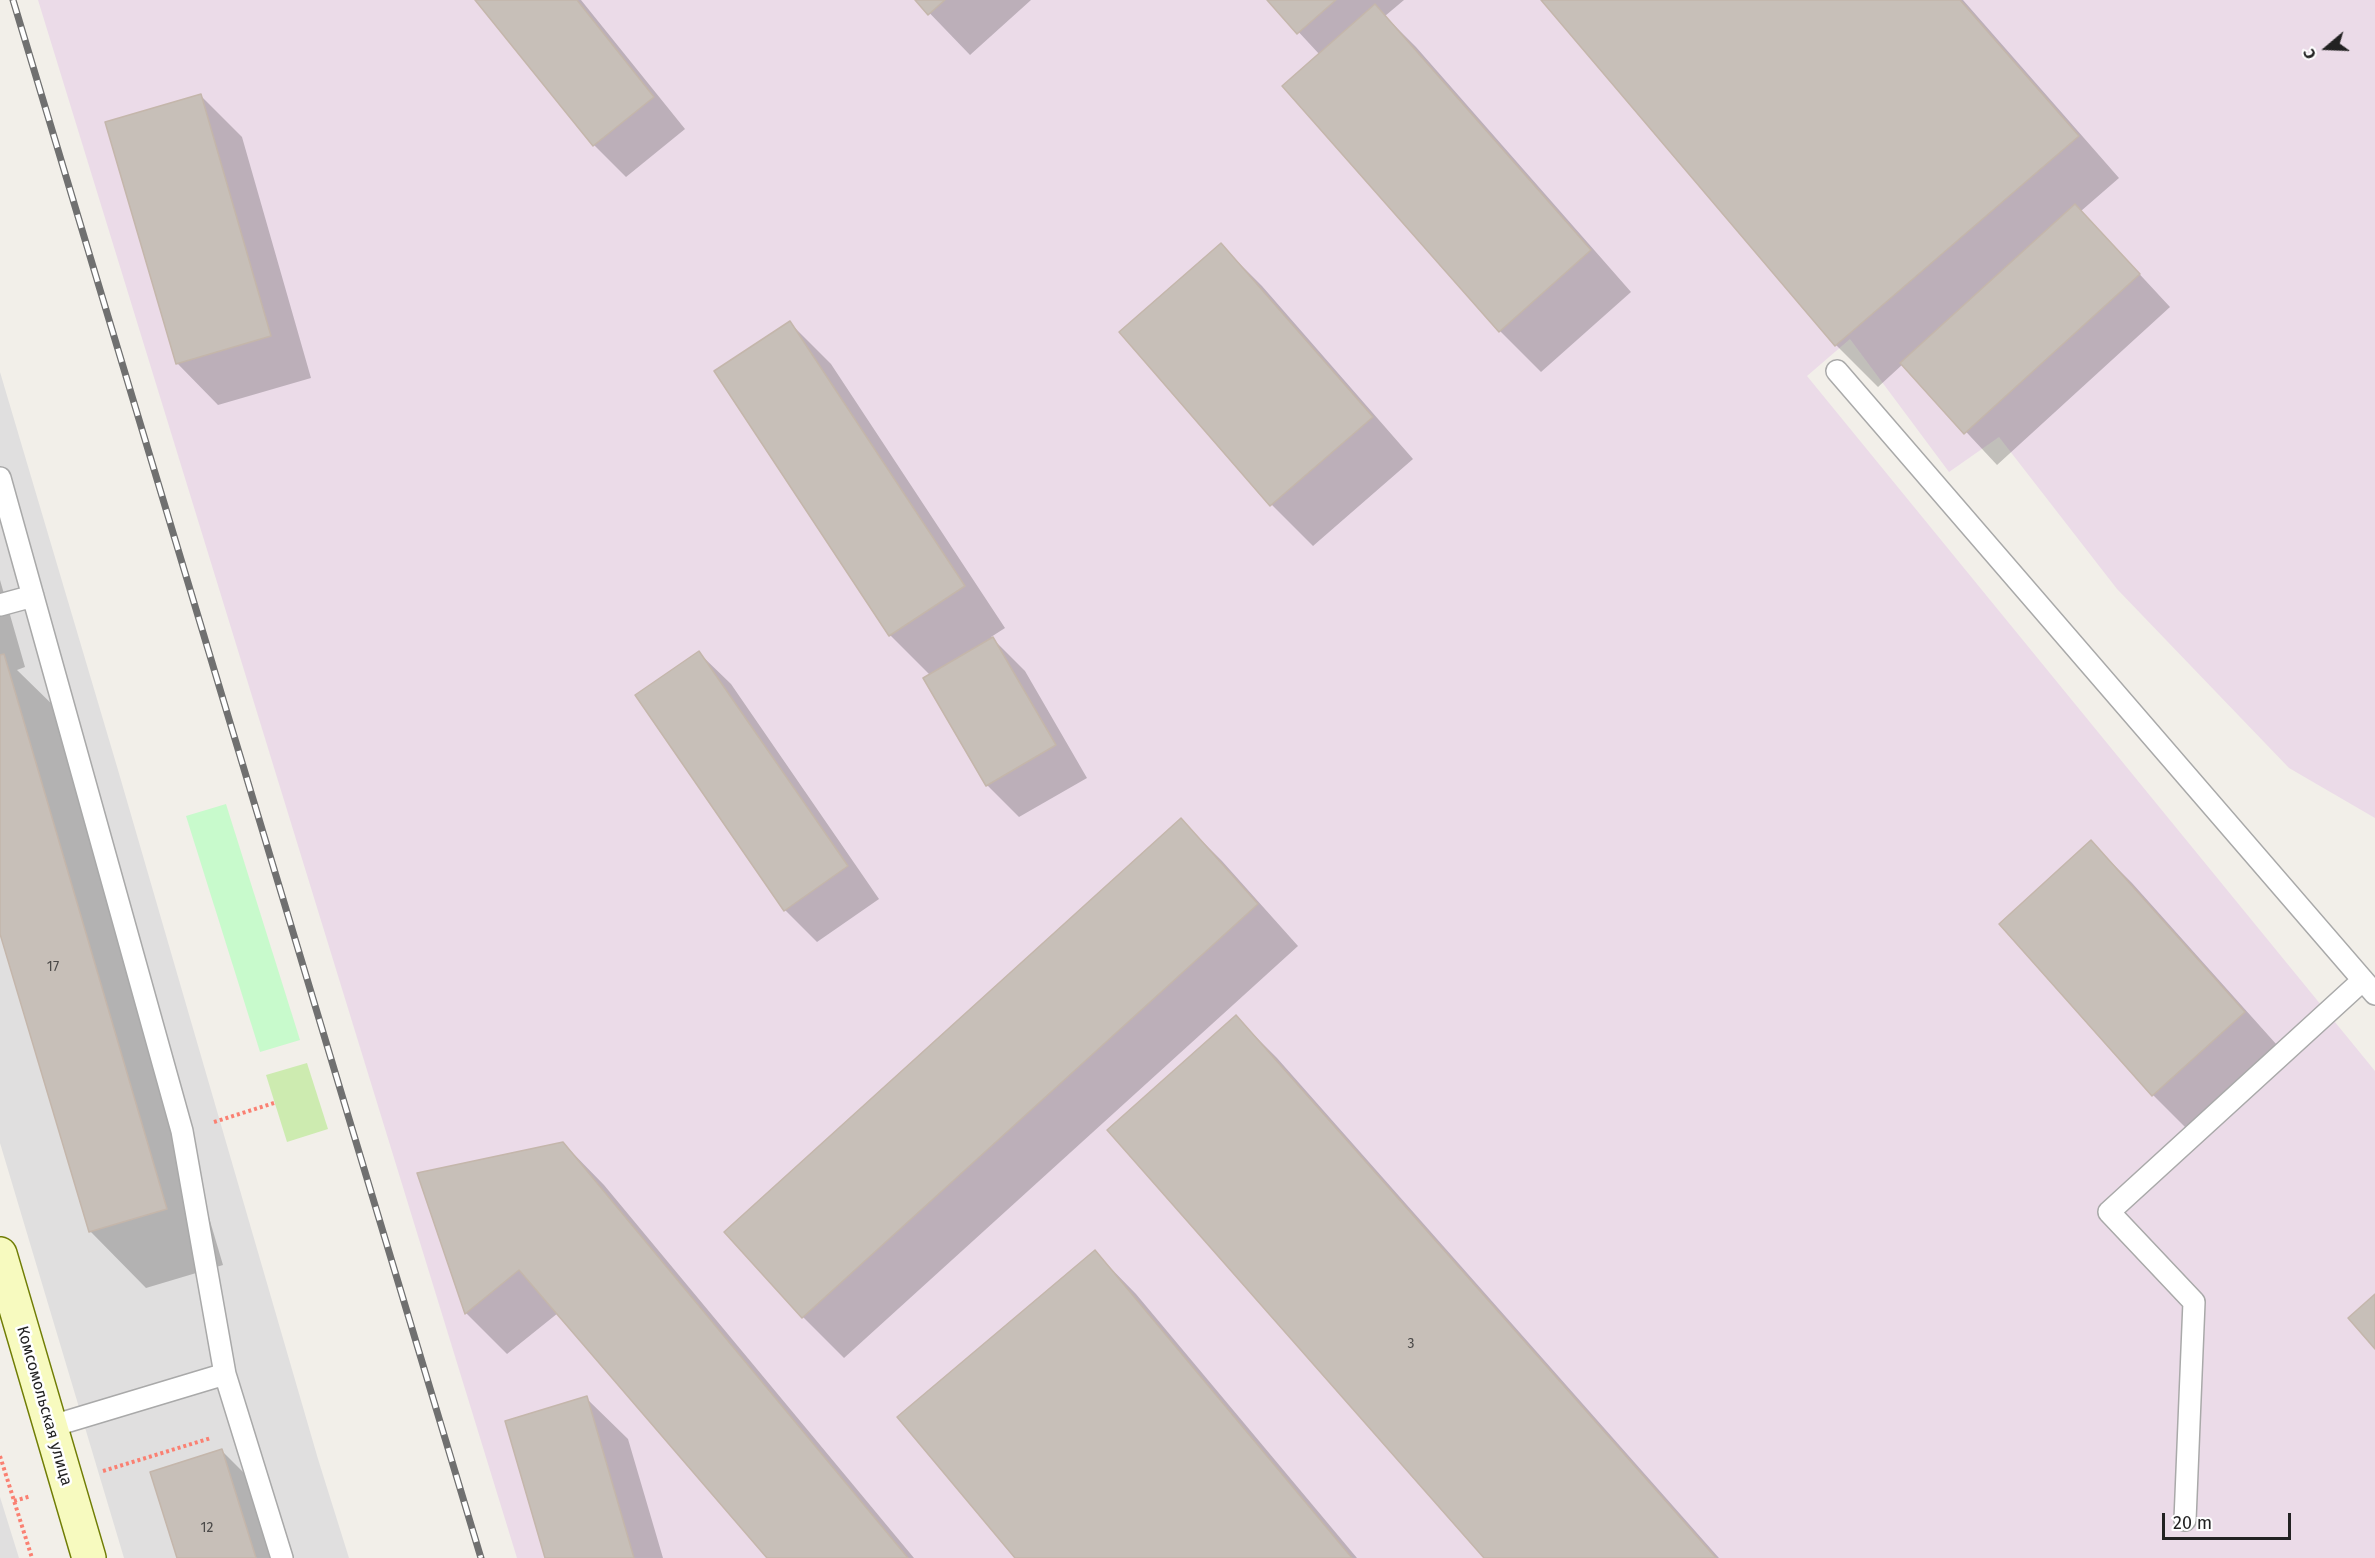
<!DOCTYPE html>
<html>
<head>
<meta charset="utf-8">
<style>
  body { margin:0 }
  #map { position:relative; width:2375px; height:1558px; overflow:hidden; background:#f2efe9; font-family:"Fira Sans",sans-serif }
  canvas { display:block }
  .north { position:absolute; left:2297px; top:18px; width:60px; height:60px; -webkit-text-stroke:4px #fff; paint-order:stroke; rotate:251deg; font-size:16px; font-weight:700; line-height:24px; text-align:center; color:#222 }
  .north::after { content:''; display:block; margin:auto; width:21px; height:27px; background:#222; clip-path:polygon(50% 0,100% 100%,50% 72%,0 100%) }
  .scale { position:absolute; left:2162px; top:1513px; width:129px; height:27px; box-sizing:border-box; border:3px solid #222; border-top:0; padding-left:8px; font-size:18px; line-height:21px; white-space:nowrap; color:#222; -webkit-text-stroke:4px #fff; paint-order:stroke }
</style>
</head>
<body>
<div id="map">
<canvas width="2375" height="1558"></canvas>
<div class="north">С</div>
<div class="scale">20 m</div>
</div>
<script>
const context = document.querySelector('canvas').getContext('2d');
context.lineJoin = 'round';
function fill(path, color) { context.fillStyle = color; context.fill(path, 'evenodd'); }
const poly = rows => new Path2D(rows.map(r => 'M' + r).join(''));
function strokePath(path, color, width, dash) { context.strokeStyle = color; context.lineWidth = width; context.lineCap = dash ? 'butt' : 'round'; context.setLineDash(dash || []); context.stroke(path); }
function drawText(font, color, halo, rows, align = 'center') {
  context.font = font + ' "Fira Sans",sans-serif'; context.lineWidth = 5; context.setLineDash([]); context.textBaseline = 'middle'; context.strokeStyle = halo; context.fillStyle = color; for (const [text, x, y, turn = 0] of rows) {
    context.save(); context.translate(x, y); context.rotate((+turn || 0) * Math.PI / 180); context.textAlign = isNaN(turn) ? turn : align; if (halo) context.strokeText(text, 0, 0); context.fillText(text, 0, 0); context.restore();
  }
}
fill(poly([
  [0,372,118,770,318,1459,349,1558,124,1558,0,1143],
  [0,1497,19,1558,0,1558]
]), '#e0dfdf');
fill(poly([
  [38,0,2375,0,2375,818,2289,768,2117,589,1999,437,1949,472,1850,339,1807,376,2375,1071,2375,1558,517,1558]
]), '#ebdbe8');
fill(poly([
  [307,1063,328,1129,287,1142,266,1075]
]), '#cdebb0');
fill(poly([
  [226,804,300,1040,260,1052,186,816]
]), '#c8facc');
fill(poly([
  [477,0,581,0,685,129,626,177,594,145],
  [917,0,1031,0,970,55],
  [1269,0,1404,0,1385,16,1416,47,1631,292,1541,372,1500,331,1320,55],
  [1543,0,1963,0,2119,178,2081,211,2170,307,1997,465,1903,364,1878,387,1836,345],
  [201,96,242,137,311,378,218,405,177,363],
  [1221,245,1262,286,1413,459,1313,546,1272,505,1121,332],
  [790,323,831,364,1005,628,991,637,1025,671,1087,778,1019,817,987,785,930,675,890,635,716,372],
  [0,580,25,667,17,670,60,712,223,1265,146,1288,90,1231,0,928],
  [699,653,731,684,879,899,817,942,785,910],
  [1181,820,1222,861,1298,946,844,1358,803,1317],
  [2091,842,2132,883,2285,1054,2194,1136,2153,1095],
  [1236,1017,1277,1058,1719,1558,1486,1558],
  [563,1143,604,1185,914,1558,769,1558,558,1313,507,1354,466,1313],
  [1095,1252,1136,1294,1357,1558,1017,1558],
  [586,1398,628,1439,663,1558,547,1558],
  [222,1451,278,1507,294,1558,178,1558]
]), '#0003');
const building = poly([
  [475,0,577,0,654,97,593,146,475,0],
  [915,0,945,0,928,15,915,0],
  [1267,0,1336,0,1297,34,1267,0],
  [1541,0,1960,0,2079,136,1835,346,1541,0],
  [1375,4,1591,250,1499,332,1282,86,1375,4],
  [201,94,271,336,176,364,105,122,201,94],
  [2075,204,2140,274,1964,434,1900,363,2075,204],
  [1221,243,1373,417,1270,506,1119,332,1221,243],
  [790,321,965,586,889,636,714,371,790,321],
  [993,637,1056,745,986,786,923,678,993,637],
  [699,651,848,866,784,911,635,695,699,651],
  [4,654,167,1209,89,1232,0,934,0,655,4,654],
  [1181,818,1258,904,802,1318,724,1232,1181,818],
  [2091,840,2245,1012,2152,1096,1999,924,2091,840],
  [1236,1015,1716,1558,1484,1558,1107,1130,1236,1015],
  [563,1142,908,1558,767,1558,519,1270,465,1314,417,1173,563,1142],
  [1095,1250,1352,1558,1015,1558,897,1417,1095,1250],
  [2375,1294,2375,1349,2348,1318,2375,1294],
  [587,1396,634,1558,545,1558,505,1421,587,1396],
  [222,1449,256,1558,177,1558,150,1472,222,1449]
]);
fill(building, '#c7bfb8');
strokePath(building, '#c4b6ab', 1.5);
const lane = poly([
  [1837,371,2375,994],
  [0,478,182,1131,225,1374,49,1427],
  [0,605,33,596],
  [225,1374,282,1558],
  [2185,1520,2194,1302,2109,1212,2363,980]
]);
const secondary = poly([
  [0,1254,89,1558]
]);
strokePath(lane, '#a9a9a9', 24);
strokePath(secondary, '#707d05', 36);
strokePath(poly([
  [214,1122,274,1103],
  [0,1456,32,1558],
  [103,1471,211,1438],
  [14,1501,31,1496]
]), '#fa8072', 4, [3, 3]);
strokePath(lane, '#fff', 21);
strokePath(secondary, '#f7fabf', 33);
const rail = poly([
  [13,0,481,1558]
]);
strokePath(rail, '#707070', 7);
strokePath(rail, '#fff', 4.5, [14]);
drawText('14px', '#4b4948', null, [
  ["17",53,967],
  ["3",1411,1344],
  ["12",207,1528]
]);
drawText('16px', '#222', '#fff', [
  ["Комсомольская улица",44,1406,74]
]);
</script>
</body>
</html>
